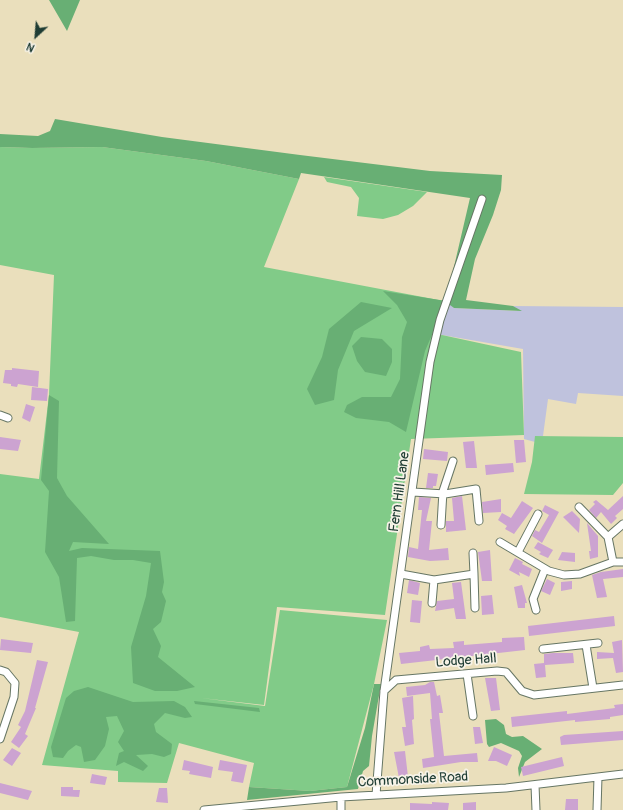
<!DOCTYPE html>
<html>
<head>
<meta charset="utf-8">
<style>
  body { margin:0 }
  #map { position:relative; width:623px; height:810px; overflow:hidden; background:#eadfbc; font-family:Pangolin,sans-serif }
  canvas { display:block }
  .north { position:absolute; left:16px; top:16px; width:40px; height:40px; -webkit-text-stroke:3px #f7f3e8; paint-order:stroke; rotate:206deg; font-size:11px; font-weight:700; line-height:16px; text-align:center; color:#1f3d34 }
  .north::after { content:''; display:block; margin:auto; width:14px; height:18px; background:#1f3d34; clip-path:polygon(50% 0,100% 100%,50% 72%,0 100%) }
</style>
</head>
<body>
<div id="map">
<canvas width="623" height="810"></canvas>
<div class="north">N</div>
</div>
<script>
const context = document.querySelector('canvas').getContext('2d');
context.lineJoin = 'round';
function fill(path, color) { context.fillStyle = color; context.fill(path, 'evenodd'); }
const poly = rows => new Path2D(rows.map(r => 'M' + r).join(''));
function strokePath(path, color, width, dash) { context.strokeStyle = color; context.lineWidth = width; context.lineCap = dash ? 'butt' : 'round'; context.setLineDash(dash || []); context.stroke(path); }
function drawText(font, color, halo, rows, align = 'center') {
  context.font = font + ' Pangolin,sans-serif'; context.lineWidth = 3.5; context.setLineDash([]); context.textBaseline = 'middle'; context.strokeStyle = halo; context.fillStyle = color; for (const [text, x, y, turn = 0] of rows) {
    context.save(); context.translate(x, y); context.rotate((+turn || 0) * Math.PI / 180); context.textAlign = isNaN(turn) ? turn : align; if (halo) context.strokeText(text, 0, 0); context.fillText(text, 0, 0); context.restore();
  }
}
fill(poly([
  [447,301,454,308,521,311,513,306,623,307,623,396,578,393,576,404,548,399,543,436,535,436,535,442,524,439,523,349,442,335,436,336]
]), '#bfc2dd');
fill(poly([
  [0,147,32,148,102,147,206,161,299,179,264,267,444,301,436,336,442,335,521,352,524,435,411,439,385,615,277,607,264,705,201,698,265,706,280,610,387,620,374,684,347,787,310,791,249,787,254,763,179,743,167,783,118,782,118,771,42,765,79,632,0,617,0,474,39,479,49,395,54,275,0,265],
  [324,177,427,192,413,206,398,215,383,219,357,216,359,198,351,187,327,182],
  [535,436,623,437,623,483,613,495,524,494,532,462]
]), '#81cb88');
fill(poly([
  [49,0,80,0,67,31],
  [55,119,162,137,300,155,430,171,502,175,501,190,493,215,475,259,466,300,513,306,522,311,454,308,446,302,425,351,406,432,389,422,356,418,344,412,347,405,362,397,391,397,400,379,402,337,407,322,397,305,383,291,446,301,470,198,301,173,299,179,206,161,102,147,32,148,0,147,0,134,38,136,50,131],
  [361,302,392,308,354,331,338,370,334,400,315,405,307,389,322,357,329,329],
  [361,337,382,339,392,349,392,362,386,376,365,372,357,361,352,346],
  [49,395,59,401,57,478,67,496,109,544,73,542,69,551,82,548,160,551,164,582,162,592,166,601,161,622,153,629,161,646,158,657,195,687,177,691,155,691,133,683,131,647,146,596,151,563,133,560,114,560,91,556,77,558,75,621,66,622,59,577,45,552,49,491,41,480],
  [374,684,381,684,372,736,369,766,363,771,358,789,247,800,249,787,310,791,347,787,365,728],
  [88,687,133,702,174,701,185,707,192,717,185,718,165,713,154,724,156,732,172,744,171,754,164,757,152,754,136,755,148,766,143,771,124,762,116,766,119,753,124,751,118,742,124,731,117,716,106,717,109,729,105,746,95,760,84,762,81,747,76,745,68,751,63,758,53,757,51,747,66,698,74,691],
  [194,701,259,708,260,712,195,704],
  [496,719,504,725,506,734,512,737,523,736,542,749,525,762,519,777,518,768,522,756,519,751,501,743,489,747,487,744,485,720]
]), '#68af74');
fill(poly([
  [12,368,39,371,38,387,18,384,17,387,11,386,11,384,3,383,5,370,12,370],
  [32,387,48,389,47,401,31,400],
  [26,404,35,407,30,422,22,418],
  [0,437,21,440,18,451,0,449],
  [514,440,524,440,526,462,516,463],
  [474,441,477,468,466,468,463,442],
  [424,449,448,452,447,461,423,459],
  [513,463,514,472,486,475,485,465],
  [428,473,438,474,436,486,433,486,433,488,426,488],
  [462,496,466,530,446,532,446,521,454,521,452,498],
  [623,496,623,509,615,516,617,518,611,524,601,512,596,518,589,510,595,504,593,502,596,500,608,510],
  [419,497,431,498,426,521,432,521,429,550,448,548,449,560,430,561,408,557,409,547,418,549,422,510,418,510],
  [501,499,501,512,483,513,482,502],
  [522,501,533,508,514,534,505,529,507,526,498,520,502,513,511,518],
  [545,505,559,512,542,543,532,536,535,530,539,532,549,515,542,511],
  [572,511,580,519,579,533,563,517],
  [587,523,598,536,598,557,590,559,589,551,591,551],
  [538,542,553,550,548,558,539,554,541,552,534,548],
  [490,550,492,581,482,581,478,552],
  [562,552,575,553,575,562,558,560],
  [515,558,523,562,522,564,532,569,529,577,519,572,520,576,509,570],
  [623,569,623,577,603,579,607,597,597,598,592,575,601,572],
  [547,579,555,583,550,595,541,591],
  [409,580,420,583,418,595,407,593],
  [572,581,572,589,561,591,561,582],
  [461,582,466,619,456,619,454,608,435,611,437,601,454,599,452,583],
  [522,585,527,603,525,603,525,608,518,608,514,587],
  [492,595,494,614,482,615,481,596],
  [412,600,422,601,420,623,410,622],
  [614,616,615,626,529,636,528,626],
  [524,637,525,650,401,664,399,653,420,651,420,647,429,645,430,649,454,648,453,642,464,641,464,645,502,642,502,638],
  [1,639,33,643,31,653,0,650],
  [622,640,623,672,616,673,613,658,597,659,597,652,614,653,612,642],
  [553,653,573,653,574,663,545,665,546,677,536,678,534,664,544,663,544,654],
  [37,660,48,662,35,708,36,708,25,734,28,736,19,748,11,742,21,727,18,725,25,711],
  [485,678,496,678,500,710,491,711],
  [430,682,434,682,437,696,440,695,443,713,439,713,444,756,477,753,478,762,461,762,423,768,422,759,434,757,430,719,432,719,430,693,407,696,406,687,425,685],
  [413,696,414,719,412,720,414,744,405,746,402,727,406,727,402,698],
  [623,704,623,715,610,717,610,719,575,722,575,720,512,727,511,717,567,711,567,714,615,708,614,705],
  [473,727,480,727,483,743,475,744],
  [623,731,623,740,561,745,560,737,564,735],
  [494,747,512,755,507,766,496,761,488,761],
  [12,748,21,753,12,766,3,760],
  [405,751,408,777,399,778,394,752],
  [562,757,564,766,523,776,521,767],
  [184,760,213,767,211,778,189,774,190,771,182,770],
  [220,760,247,765,243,783,231,781,233,772,218,770],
  [92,774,107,777,105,785,90,783],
  [0,783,32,791,28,800,0,793],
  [61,787,73,787,73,790,80,790,79,797,61,796],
  [159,788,167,788,168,803,156,802],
  [566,799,578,799,578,810,565,810],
  [432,802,449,803,448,810,410,810,410,803,432,804],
  [476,802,476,810,463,810,463,803]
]), '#cca3d1');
const minor = poly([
  [0,415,8,418],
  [413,492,445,494,476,489,479,521],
  [579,507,608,537],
  [441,525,443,491,453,461],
  [500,542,549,571,564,575,580,574,613,562,623,562],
  [518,552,538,514],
  [613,562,608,537,623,524],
  [401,574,434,580,474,574,473,553],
  [474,574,475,608],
  [432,603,434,580],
  [536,610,533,599,545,569],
  [586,645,593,688],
  [543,649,598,643],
  [0,670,6,672,15,683,14,697,0,739],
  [467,674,473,716],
  [384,691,396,680,497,671,506,672,522,691,534,695,623,685],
  [535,785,536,810],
  [376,795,384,691,430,362,440,320,482,199],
  [204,810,341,797,506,788,623,774],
  [341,810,341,797],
  [597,810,598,777]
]);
strokePath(minor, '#667664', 9);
strokePath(minor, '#fff', 7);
drawText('14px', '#1f3d34', '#f7f3e8', [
  ["Fern Hill Lane",400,492,-82],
  ["Lodge Hall",466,661,-4],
  ["Commonside Road",413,780,-3]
]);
</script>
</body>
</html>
